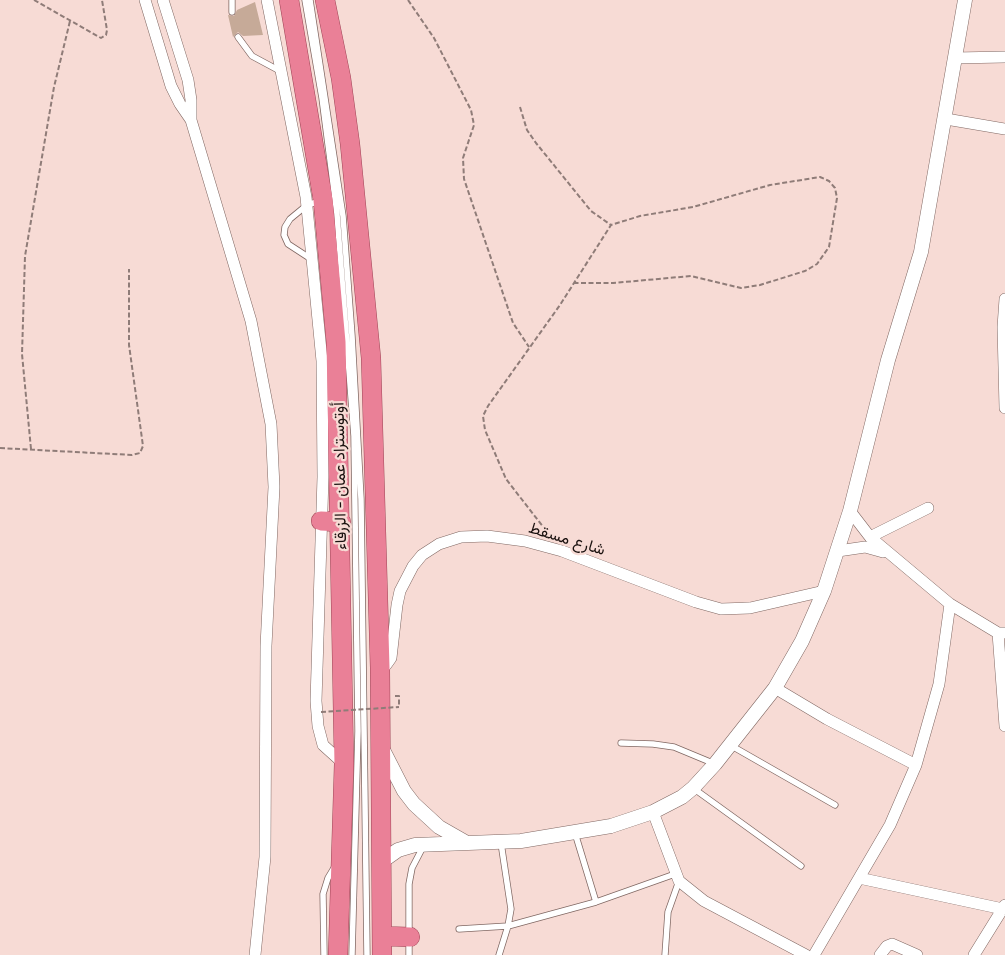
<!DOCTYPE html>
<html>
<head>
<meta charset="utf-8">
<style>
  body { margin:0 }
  canvas { display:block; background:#f7dbd5 }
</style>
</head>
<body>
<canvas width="1005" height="955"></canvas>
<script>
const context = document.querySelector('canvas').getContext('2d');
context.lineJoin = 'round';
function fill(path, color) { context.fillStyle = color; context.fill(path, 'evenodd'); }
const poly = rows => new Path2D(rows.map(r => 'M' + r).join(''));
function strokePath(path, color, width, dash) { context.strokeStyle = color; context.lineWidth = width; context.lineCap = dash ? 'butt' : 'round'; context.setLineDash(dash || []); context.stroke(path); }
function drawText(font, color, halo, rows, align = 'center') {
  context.font = font + ' Inter,Vazirmatn,sans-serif'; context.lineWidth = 4.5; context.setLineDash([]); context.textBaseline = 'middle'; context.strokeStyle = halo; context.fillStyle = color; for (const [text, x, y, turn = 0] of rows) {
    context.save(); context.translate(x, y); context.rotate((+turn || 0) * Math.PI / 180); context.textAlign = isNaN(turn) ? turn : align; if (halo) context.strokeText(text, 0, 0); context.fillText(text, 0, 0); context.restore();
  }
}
fill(poly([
  [255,2,263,35,243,36,238,32,233,37,228,15,234,16,237,10]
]), '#c6aa98');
const service = poly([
  [232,0,232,12],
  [305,0,322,98,337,214,354,436,358,731,352,955],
  [310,0,343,216,352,336,361,499,367,955],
  [238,37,252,56,280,71],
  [311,259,288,244,284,235,285,227,290,219,307,205,320,201],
  [621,743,653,744,674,747,715,764],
  [730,745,835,805],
  [693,788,801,866],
  [575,833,596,902],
  [459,929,508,926,596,902,675,874],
  [324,955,323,894,328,878,334,868],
  [409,955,409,884,412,868,424,845],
  [499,955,508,926,511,909,501,843],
  [665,955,668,912,679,881]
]);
const minor = poly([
  [145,0,171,86,180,104,191,120],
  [163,0,188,80,191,100,191,120,251,321,271,424,274,487,266,646,265,857,255,955],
  [267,0,306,197,322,361,323,477,316,701,318,726,323,745,344,764],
  [955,58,1005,57],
  [946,119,1005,129],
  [1005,299,1003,327,1005,408],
  [850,511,870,537,950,604,998,633,1005,633],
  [870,537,928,508],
  [838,551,865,547,883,552],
  [998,633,1005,726],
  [380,668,386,665,391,658,397,605,400,591,413,566,422,555,439,544,461,537,487,536,525,541,562,551,696,602,721,609,750,608,824,591],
  [775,688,827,719,916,765],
  [653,812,679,881,704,901,806,955],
  [859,878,1003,909],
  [814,955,890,825,916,765,939,684,950,604],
  [880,955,887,946,892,944,917,955],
  [974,955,1005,905]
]);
const tertiary = poly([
  [382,748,404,791,414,804,439,827,467,843],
  [381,862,398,850,415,845,521,841,611,826,653,812,682,797,693,788,715,764,775,688,802,641,824,591,850,511,888,360,921,252,965,0]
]);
const trunk = poly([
  [289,0,323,200,336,342,344,764,338,955],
  [325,0,341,78,350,144,371,358,380,668,382,955],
  [321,521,341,522],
  [382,936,410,937]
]);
strokePath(service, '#806863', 7);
strokePath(minor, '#806863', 12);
strokePath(tertiary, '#806863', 15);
strokePath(trunk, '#9e4456', 20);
strokePath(poly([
  [34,0,101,38,106,35,107,30,102,0],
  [408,0,434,38,471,110,474,125,463,158,464,179,513,323,529,347],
  [520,107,527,130,536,143,591,211,611,225],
  [0,448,132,455,140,453,143,446,129,345,129,269],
  [31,449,22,354,25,256,54,87,70,21],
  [551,537,506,479,485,430,483,416,488,406,560,305,574,283,611,225,640,216,693,207,770,185,820,177,829,181,835,188,837,198,829,247,817,264,805,271,760,285,741,288,691,276,613,283,574,283],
  [395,696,399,696,399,707]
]), '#8f7c78', 2, [5, 2.5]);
strokePath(service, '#fff', 5.5);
strokePath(minor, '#fff', 11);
strokePath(tertiary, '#fff', 14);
strokePath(trunk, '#ea8097', 19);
strokePath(poly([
  [321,712,399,707]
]), '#8f7c78', 2, [5, 2.5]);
drawText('16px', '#1a110f', '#f7dbd5', [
  ["أوتوستراد عمان - الزرقاء",340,476,-91],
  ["شارع مسقط",567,539,17]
]);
</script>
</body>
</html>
